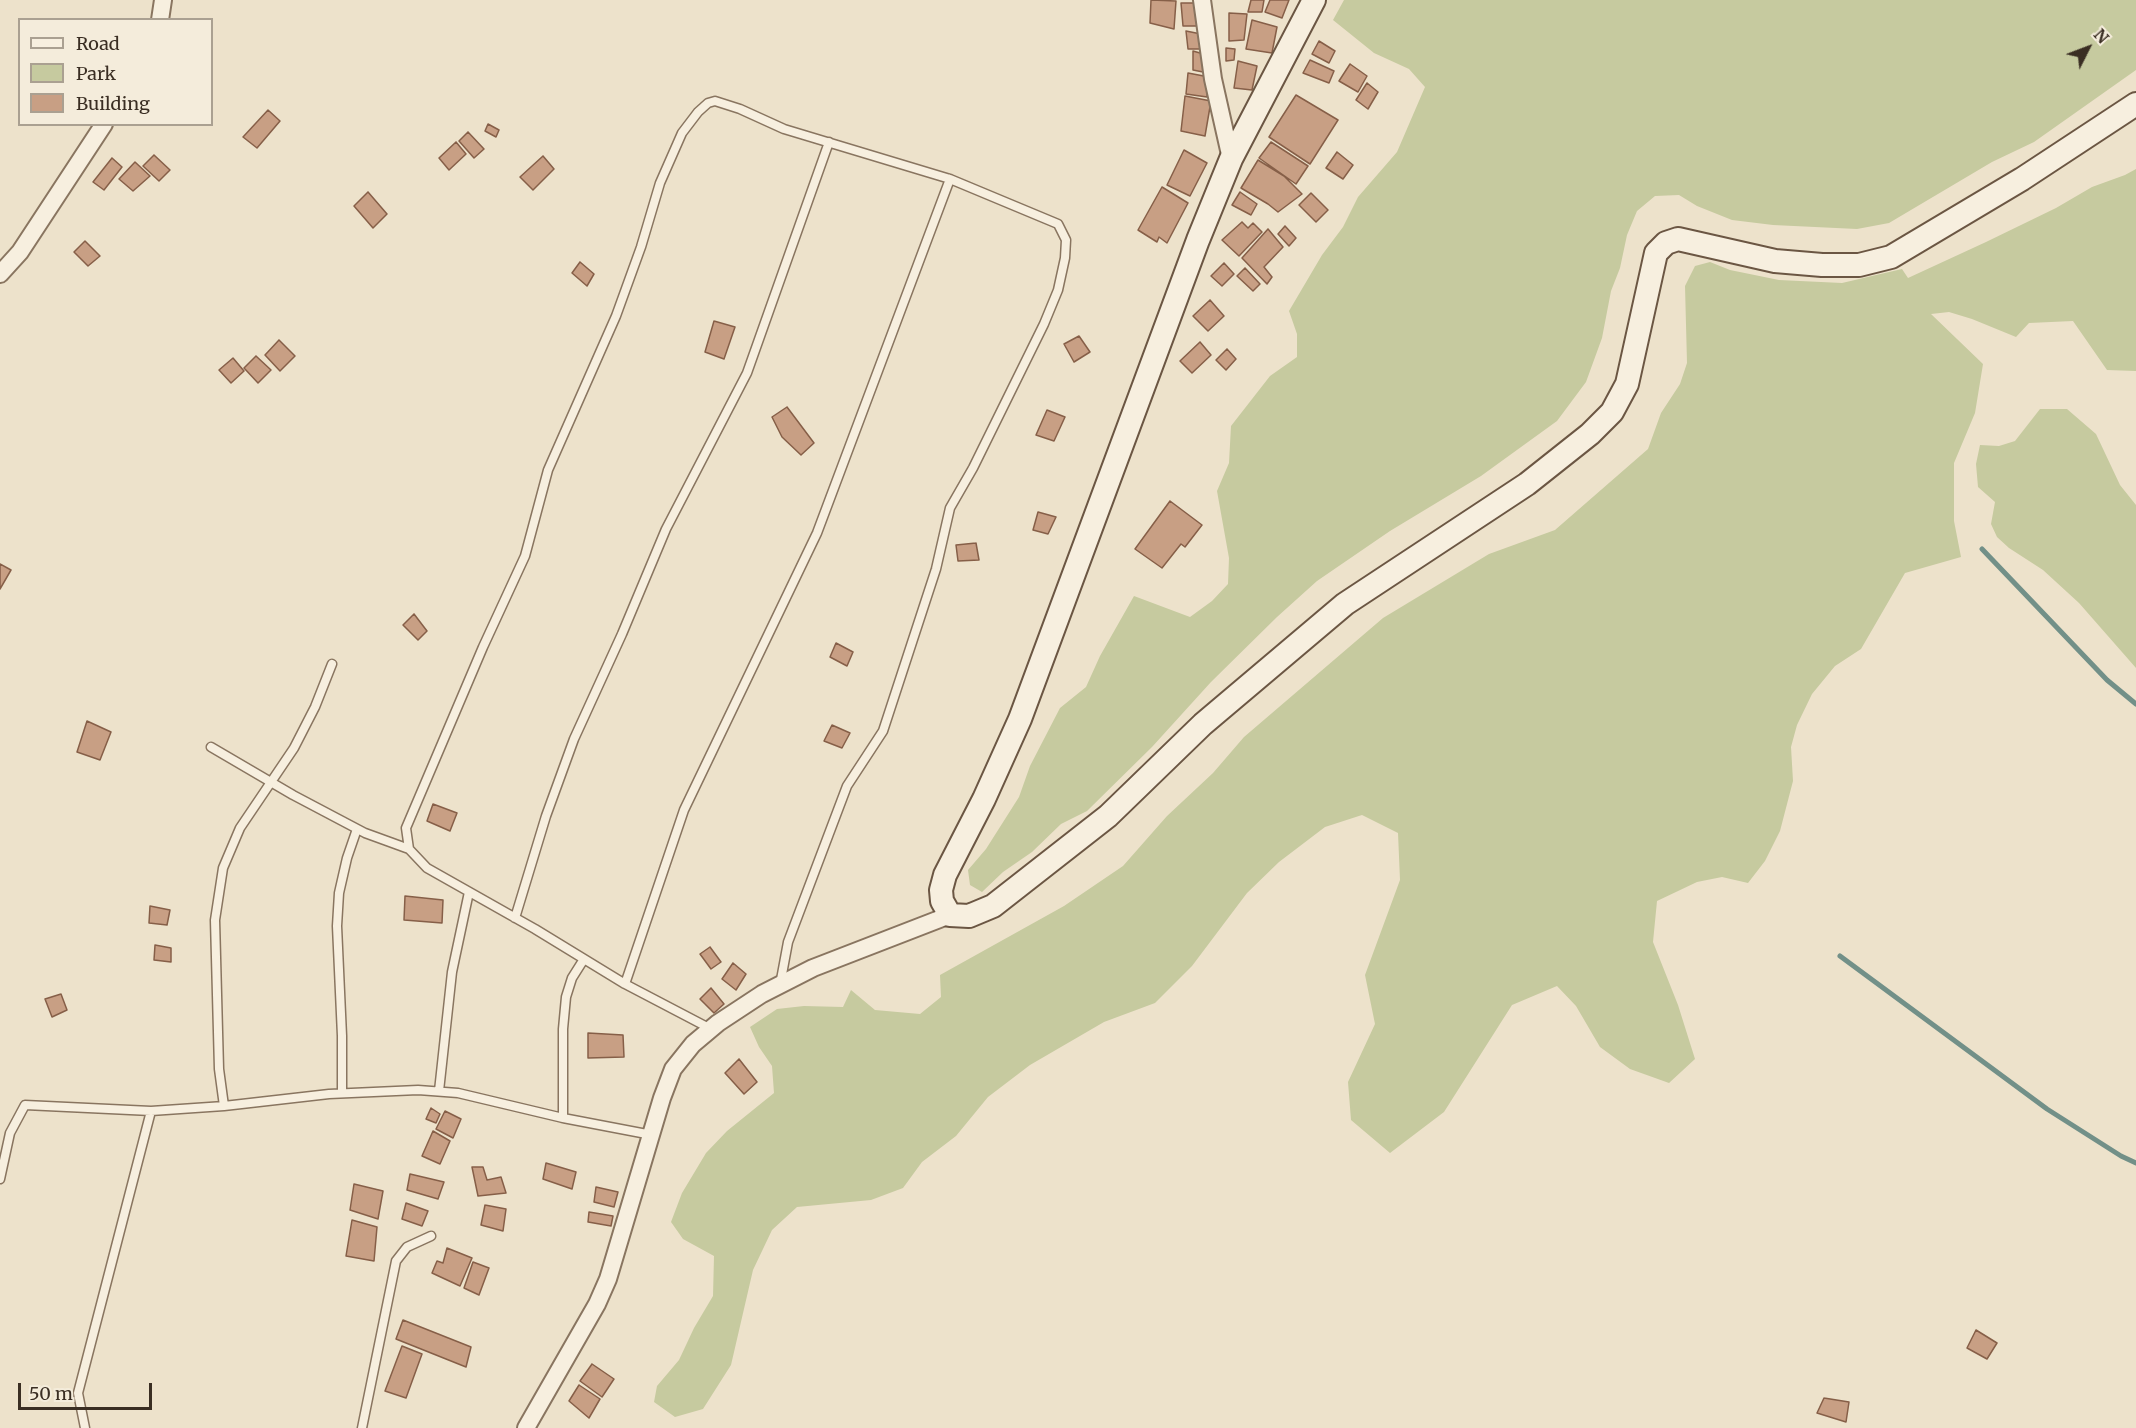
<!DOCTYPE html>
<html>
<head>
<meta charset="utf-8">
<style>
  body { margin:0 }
  #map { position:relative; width:2136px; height:1428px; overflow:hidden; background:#ede2cb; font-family:Merriweather,serif }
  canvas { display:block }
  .legend { position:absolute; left:18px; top:18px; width:195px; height:108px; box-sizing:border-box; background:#f4ecdb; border:2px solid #aaa091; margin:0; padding:8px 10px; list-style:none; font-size:18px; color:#3a2e23 }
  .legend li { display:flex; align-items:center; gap:12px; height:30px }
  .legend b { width:30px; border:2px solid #aaa091 }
  .north { position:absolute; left:2058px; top:18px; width:60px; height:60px; -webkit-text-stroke:4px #f4ecdb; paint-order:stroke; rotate:48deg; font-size:16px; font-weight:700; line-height:24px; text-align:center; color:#3a2e23 }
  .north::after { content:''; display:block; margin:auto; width:21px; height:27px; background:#3a2e23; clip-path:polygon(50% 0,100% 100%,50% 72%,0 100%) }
  .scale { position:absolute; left:18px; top:1383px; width:134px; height:27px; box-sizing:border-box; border:3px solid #3a2e23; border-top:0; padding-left:8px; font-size:18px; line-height:21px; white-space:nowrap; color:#3a2e23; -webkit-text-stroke:4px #f4ecdb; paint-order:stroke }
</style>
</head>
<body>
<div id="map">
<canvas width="2136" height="1428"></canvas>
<ul class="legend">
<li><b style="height:8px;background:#f7efdf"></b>Road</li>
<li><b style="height:16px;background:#c6ca9f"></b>Park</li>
<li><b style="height:16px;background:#c89f84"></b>Building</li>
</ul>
<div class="north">N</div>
<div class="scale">50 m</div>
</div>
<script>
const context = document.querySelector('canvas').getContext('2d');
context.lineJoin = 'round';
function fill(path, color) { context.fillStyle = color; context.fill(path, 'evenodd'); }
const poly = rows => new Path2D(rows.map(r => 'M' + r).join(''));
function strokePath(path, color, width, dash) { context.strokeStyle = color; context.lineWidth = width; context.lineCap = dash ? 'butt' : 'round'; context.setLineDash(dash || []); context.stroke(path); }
fill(poly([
  [1344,0,2136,0,2136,70,2034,142,1992,162,1889,223,1857,229,1773,225,1732,220,1697,206,1679,195,1655,196,1637,211,1627,235,1620,268,1611,291,1602,338,1586,382,1557,421,1481,476,1390,531,1317,581,1277,617,1211,682,1152,747,1087,811,1061,824,1032,852,1003,872,982,892,970,885,968,870,986,849,1019,797,1030,766,1060,708,1086,687,1100,656,1134,596,1190,617,1212,601,1228,584,1229,558,1217,491,1229,463,1231,426,1270,376,1297,357,1297,334,1289,311,1322,255,1343,227,1358,197,1397,152,1425,87,1409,69,1374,53,1333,20],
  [2136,169,2136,371,2107,370,2073,321,2029,323,2016,337,1972,319,1949,312,1931,314,1983,364,1975,413,1954,463,1954,521,1961,557,1905,573,1861,649,1835,666,1812,694,1797,725,1791,747,1793,781,1780,831,1765,861,1748,883,1722,877,1697,882,1657,901,1653,942,1678,1005,1695,1059,1669,1083,1630,1069,1600,1047,1576,1006,1557,986,1512,1005,1444,1112,1390,1153,1351,1120,1348,1082,1375,1024,1365,975,1400,880,1398,833,1362,815,1325,827,1279,862,1247,893,1192,966,1155,1003,1104,1022,1030,1065,988,1097,956,1136,922,1162,903,1188,871,1200,797,1207,772,1230,753,1270,731,1365,703,1409,675,1417,654,1402,657,1386,679,1360,694,1328,713,1296,714,1256,683,1239,671,1222,682,1193,706,1153,727,1131,774,1093,772,1066,759,1047,750,1027,777,1009,804,1006,843,1007,851,990,875,1010,920,1014,941,997,940,975,1064,906,1123,866,1167,816,1213,773,1244,737,1383,618,1489,554,1555,530,1648,449,1661,413,1680,384,1687,363,1685,286,1695,266,1710,262,1730,270,1779,280,1842,283,1902,269,1908,278,1986,242,2056,208,2092,187,2125,175],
  [2040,409,2067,409,2096,434,2120,485,2136,505,2136,668,2079,603,2043,570,2009,548,1997,537,1991,524,1995,502,1978,487,1976,464,1980,445,1999,446,2015,441]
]), '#c6ca9f');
strokePath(poly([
  [1982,549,2107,680,2136,704],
  [1840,956,2047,1109,2121,1156,2136,1163]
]), '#729088', 5);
const building = poly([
  [1151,0,1176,1,1174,29,1150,23,1151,0],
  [1251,0,1264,0,1262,12,1248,12,1251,0],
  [1270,0,1289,0,1282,18,1265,12,1270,0],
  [1181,3,1198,3,1199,26,1183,26,1181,3],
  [1229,13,1247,14,1244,40,1229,41,1229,13],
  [1252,20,1277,27,1272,53,1246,49,1252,20],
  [1186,31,1201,34,1203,49,1188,49,1186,31],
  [1319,41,1335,51,1329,63,1312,54,1319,41],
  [1226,48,1235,49,1234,60,1226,61,1226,48],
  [1193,51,1207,55,1208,73,1193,70,1193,51],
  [1310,60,1334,71,1329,83,1303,73,1310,60],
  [1238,61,1257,66,1252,90,1234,88,1238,61],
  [1350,64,1367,76,1358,92,1339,81,1350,64],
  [1188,73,1209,77,1207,97,1186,94,1188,73],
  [1367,83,1378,92,1368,109,1356,100,1367,83],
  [1296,95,1338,120,1310,164,1269,137,1296,95],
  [1185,96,1211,101,1205,136,1181,131,1185,96],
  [268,110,280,121,257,148,243,137,268,110],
  [488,124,499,130,496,137,485,131,488,124],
  [468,132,484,149,474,158,459,141,468,132],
  [456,142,466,154,449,170,439,158,456,142],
  [1271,142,1308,166,1296,184,1259,158,1271,142],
  [1184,150,1207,163,1190,196,1167,185,1184,150],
  [1337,152,1353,165,1343,179,1326,168,1337,152],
  [154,155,170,170,159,181,143,166,154,155],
  [543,156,554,169,533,190,520,177,543,156],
  [112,158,122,167,104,190,93,182,112,158],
  [1258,160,1284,176,1302,194,1278,212,1268,204,1241,188,1258,160],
  [135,162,150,176,133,191,119,179,135,162],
  [1162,187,1188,203,1167,243,1159,237,1157,242,1138,230,1162,187],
  [368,192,387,214,373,228,354,206,368,192],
  [1240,192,1257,204,1251,215,1232,205,1240,192],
  [1311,193,1328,210,1316,222,1299,205,1311,193],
  [1242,222,1248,228,1253,223,1262,232,1239,256,1222,240,1242,222],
  [1285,226,1296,238,1289,246,1278,234,1285,226],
  [1268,229,1283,247,1264,267,1272,277,1267,284,1242,258,1268,229],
  [85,241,100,256,88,266,74,252,85,241],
  [580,262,594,274,587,286,572,273,580,262],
  [1224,263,1234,274,1222,286,1211,276,1224,263],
  [1245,268,1260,284,1253,291,1237,276,1245,268],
  [1210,300,1224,316,1208,331,1193,316,1210,300],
  [714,321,735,327,724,359,705,352,714,321],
  [1079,336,1090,352,1074,362,1064,344,1079,336],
  [279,340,295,356,280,371,265,355,279,340],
  [1200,342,1211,355,1192,373,1180,361,1200,342],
  [1227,349,1236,359,1226,370,1216,360,1227,349],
  [256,356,271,370,258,383,244,368,256,356],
  [233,358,244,371,231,383,219,370,233,358],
  [787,407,814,443,801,455,782,437,772,417,787,407],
  [1047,410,1065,417,1054,441,1036,435,1047,410],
  [1170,501,1202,525,1185,547,1181,544,1162,568,1135,549,1170,501],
  [1038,512,1056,517,1048,534,1033,530,1038,512],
  [976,543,979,560,958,561,956,545,976,543],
  [0,564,11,570,0,589,0,564],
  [414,614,427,631,418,640,403,625,414,614],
  [836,643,853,652,847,666,830,657,836,643],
  [87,721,111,732,100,760,77,752,87,721],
  [832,725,850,733,842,748,824,741,832,725],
  [433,804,457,813,450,831,427,821,433,804],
  [405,896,443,900,442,923,404,920,405,896],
  [150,906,170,910,167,925,149,923,150,906],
  [155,945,171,948,171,962,154,960,155,945],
  [710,947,721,962,711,969,700,954,710,947],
  [733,963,746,974,736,990,722,979,733,963],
  [711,988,724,1004,714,1013,700,999,711,988],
  [61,994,67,1010,52,1017,45,999,61,994],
  [588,1033,623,1035,624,1057,588,1058,588,1033],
  [739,1059,757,1082,744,1094,725,1073,739,1059],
  [431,1108,440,1114,436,1123,426,1119,431,1108],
  [445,1111,461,1119,453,1138,436,1129,445,1111],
  [433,1131,450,1141,440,1164,422,1156,433,1131],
  [546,1163,576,1172,572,1189,543,1179,546,1163],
  [472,1167,483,1167,487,1180,501,1177,506,1193,478,1196,472,1167],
  [410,1174,444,1182,438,1199,407,1190,410,1174],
  [354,1184,383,1191,378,1219,350,1210,354,1184],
  [596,1187,618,1192,614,1207,594,1202,596,1187],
  [406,1203,428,1211,422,1226,402,1219,406,1203],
  [485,1205,506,1209,503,1231,481,1225,485,1205],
  [589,1212,613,1216,611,1226,588,1222,589,1212],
  [352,1220,377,1227,374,1261,346,1256,352,1220],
  [447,1248,472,1258,460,1286,432,1273,437,1261,443,1263,447,1248],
  [473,1262,489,1268,479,1295,464,1288,473,1262],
  [403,1320,471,1347,466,1367,396,1339,403,1320],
  [1976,1330,1997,1343,1987,1359,1967,1348,1976,1330],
  [402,1346,422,1354,406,1398,385,1391,402,1346],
  [592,1364,614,1379,602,1397,580,1381,592,1364],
  [579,1385,600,1399,589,1418,569,1401,579,1385],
  [1824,1398,1849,1402,1846,1422,1817,1413,1824,1398]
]);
fill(building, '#c89f84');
strokePath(building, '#865f48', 1.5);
const lane = poly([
  [211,747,293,795,365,833,409,849],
  [515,918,546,816,574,739,622,634,666,529,747,373,829,142],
  [625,984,684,810,817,533,950,179],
  [711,1029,625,984,535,929,427,868,409,849,406,828,483,647,525,556,548,470,616,316,641,247,660,183,682,133,698,112,708,103,715,101,740,109,784,129,950,179,1058,224,1066,240,1065,258,1058,290,1044,324,973,468,950,508,936,569,883,731,847,786,788,942,780,985],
  [439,1091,452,972,469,892],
  [342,1093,342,1036,337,926,339,893,347,858,357,829],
  [224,1106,219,1069,215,920,223,868,240,828,294,748,315,707,332,664],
  [563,1118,563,1029,566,997,572,978,584,959],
  [0,1179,10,1133,25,1105,151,1111,224,1106,329,1094,418,1090,458,1093,563,1118,652,1135],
  [85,1428,78,1393,151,1111],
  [362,1428,396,1261,407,1247,431,1236]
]);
const street = poly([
  [1202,0,1213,79,1231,159],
  [160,20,163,0],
  [0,274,20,252,104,124],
  [526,1428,597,1304,608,1279,662,1098,673,1069,693,1044,718,1023,762,994,813,968,950,915]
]);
const secondary = poly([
  [1314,0,1231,159,1198,240,1020,719,984,799,945,875,941,890,942,901,950,915,969,916,993,906,1108,816,1203,724,1345,604,1527,484,1590,434,1612,412,1627,384,1656,253,1666,243,1678,239,1775,261,1822,265,1859,265,1891,257,2022,179,2136,104]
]);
strokePath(lane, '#897560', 11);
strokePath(street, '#897560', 20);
strokePath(secondary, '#6b5643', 26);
strokePath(lane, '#f7efdf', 8);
strokePath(street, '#f7efdf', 16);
strokePath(secondary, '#f7efdf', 22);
</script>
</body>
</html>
